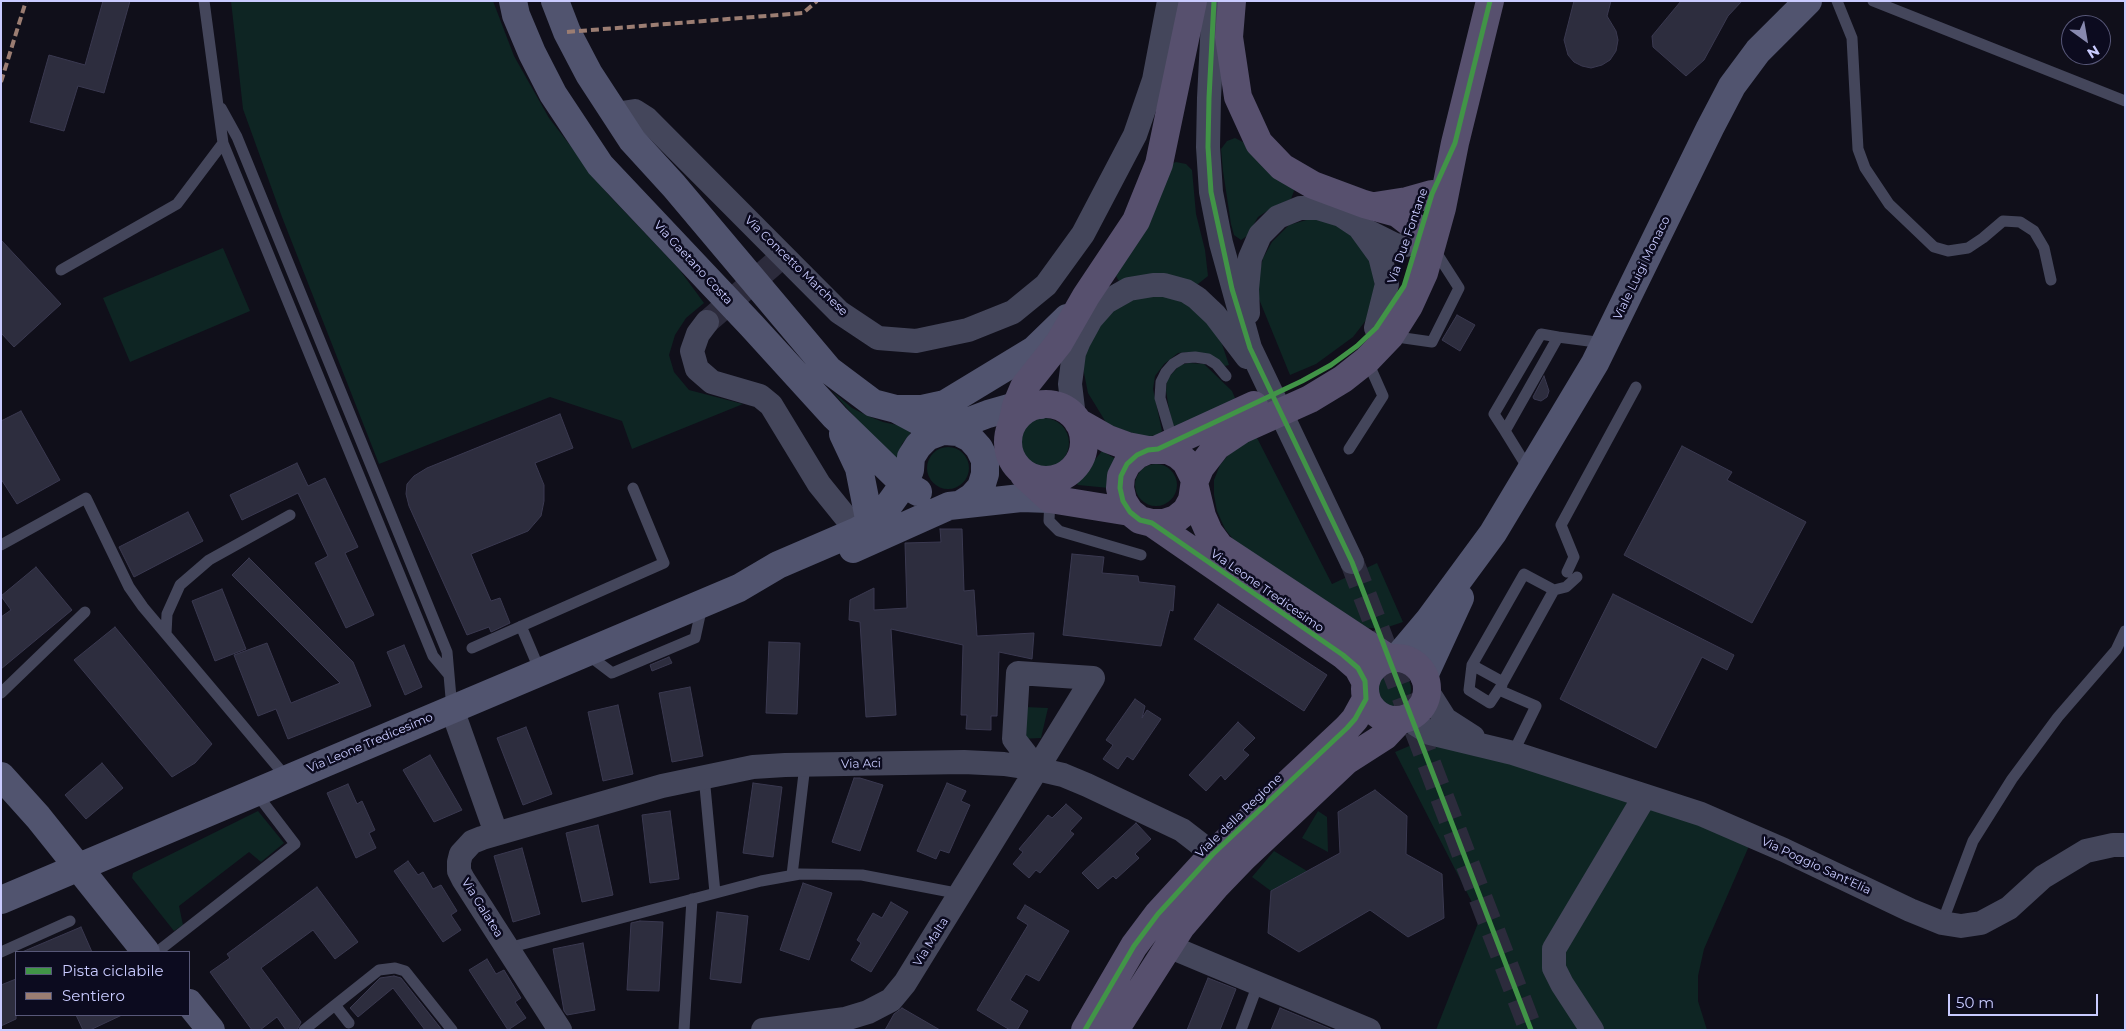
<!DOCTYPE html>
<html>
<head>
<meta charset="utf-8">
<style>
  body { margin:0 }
  #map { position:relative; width:2126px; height:1031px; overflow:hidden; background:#100f1a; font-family:Montserrat,sans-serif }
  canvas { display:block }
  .frame { position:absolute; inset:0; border:2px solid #c9cbff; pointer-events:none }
  .legend { position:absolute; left:15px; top:951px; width:175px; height:65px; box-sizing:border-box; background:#0c0b1f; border:1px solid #585879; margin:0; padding:6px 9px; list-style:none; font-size:15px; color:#c9cbff }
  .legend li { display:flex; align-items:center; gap:10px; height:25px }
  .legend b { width:25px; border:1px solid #585879 }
  .north { position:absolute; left:2061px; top:15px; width:50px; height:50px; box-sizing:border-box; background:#0c0b1f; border:1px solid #585879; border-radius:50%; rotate:148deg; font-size:14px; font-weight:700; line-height:20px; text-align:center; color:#c9cbff }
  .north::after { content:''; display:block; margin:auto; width:18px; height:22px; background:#8889af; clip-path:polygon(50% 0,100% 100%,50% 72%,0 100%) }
  .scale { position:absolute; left:1948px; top:994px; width:150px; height:22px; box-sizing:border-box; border:2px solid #c9cbff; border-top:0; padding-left:6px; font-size:15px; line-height:18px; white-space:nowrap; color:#c9cbff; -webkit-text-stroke:4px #0c0b1f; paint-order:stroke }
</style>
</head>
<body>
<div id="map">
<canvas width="2126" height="1031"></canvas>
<div class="frame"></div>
<ul class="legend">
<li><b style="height:6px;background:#419447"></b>Pista ciclabile</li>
<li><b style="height:6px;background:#9b7d72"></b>Sentiero</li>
</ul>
<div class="north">N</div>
<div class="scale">50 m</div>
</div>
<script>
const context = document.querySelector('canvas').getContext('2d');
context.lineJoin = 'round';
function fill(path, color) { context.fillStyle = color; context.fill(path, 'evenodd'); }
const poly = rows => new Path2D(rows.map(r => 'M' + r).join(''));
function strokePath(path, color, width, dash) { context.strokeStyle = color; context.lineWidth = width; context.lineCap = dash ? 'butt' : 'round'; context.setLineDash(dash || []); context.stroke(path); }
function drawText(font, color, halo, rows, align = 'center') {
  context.font = font + ' Montserrat,sans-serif'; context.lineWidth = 5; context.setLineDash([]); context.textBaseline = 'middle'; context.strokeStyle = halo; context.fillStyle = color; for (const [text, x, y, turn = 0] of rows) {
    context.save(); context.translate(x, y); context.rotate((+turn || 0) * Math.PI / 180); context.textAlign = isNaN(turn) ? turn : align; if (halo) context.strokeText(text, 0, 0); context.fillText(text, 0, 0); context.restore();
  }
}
fill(poly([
  [231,1,493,1,514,56,549,118,607,193,679,269,704,303,686,318,675,335,669,355,674,372,689,390,743,404,632,449,622,421,550,397,379,464,282,217,243,109],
  [1235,138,1243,142,1250,153,1292,185,1294,191,1291,199,1273,207,1258,217,1247,236,1241,240,1234,235,1231,224,1223,171,1221,149,1227,141],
  [1176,162,1186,164,1192,170,1196,214,1205,250,1208,276,1198,284,1120,283,1116,276,1119,266,1169,165],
  [1310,219,1333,222,1347,229,1373,265,1377,306,1353,337,1316,364,1290,375,1259,299,1258,278,1263,258,1272,242,1289,225],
  [223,248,250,311,130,362,103,298],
  [1156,293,1191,305,1209,324,1222,344,1229,365,1225,366,1190,352,1178,353,1164,364,1155,376,1153,389,1162,431,1159,435,1143,437,1107,424,1088,393,1084,373,1084,352,1093,333,1110,312,1131,299],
  [1189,363,1204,364,1232,391,1237,403,1180,430,1173,425,1169,409,1166,391,1167,379,1180,365],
  [832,391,852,408,868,416,883,422,911,428,910,434,902,444,896,464],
  '1019 443a25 25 0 1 1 50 0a25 25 0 1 1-50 0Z',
  [1256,436,1332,584,1377,563,1403,622,1385,628,1368,628,1353,623,1236,543,1225,529,1217,511,1214,495,1214,480,1220,465,1229,454],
  '927 468a21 21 0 1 1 42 0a21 21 0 1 1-42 0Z',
  [1102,451,1116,459,1109,488,1078,485,1075,481,1084,473],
  '1135 485a21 21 0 1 1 42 0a21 21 0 1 1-42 0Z',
  '1377 689a17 17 0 1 1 34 0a17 17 0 1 1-34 0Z',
  [1025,707,1048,708,1041,738,1020,739],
  [1414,744,1452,745,1633,798,1749,846,1704,949,1698,976,1698,1001,1707,1030,1436,1030,1480,918,1395,752],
  [258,811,284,843,261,862,249,852,179,906,183,925,174,931,132,878,133,873],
  [1318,811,1327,817,1328,852,1302,838],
  [1274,851,1307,871,1271,891,1252,877]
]), '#0e2523');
const building = poly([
  [103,1,130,1,104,93,78,86,64,131,30,122,49,55,85,65,103,1],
  [1574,1,1611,1,1607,16,1616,31,1618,40,1616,51,1610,60,1602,65,1591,68,1582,66,1574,62,1568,55,1564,40,1574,1],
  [1681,1,1742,1,1728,16,1704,60,1686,76,1653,47,1652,36,1681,1],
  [1,240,61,304,14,347,1,333,1,240],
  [1457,315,1475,325,1460,351,1442,340,1457,315],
  [1544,376,1549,391,1547,397,1541,401,1534,399,1533,397,1544,376],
  [21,411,60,480,17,504,1,479,1,421,21,411],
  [560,414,573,448,535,463,544,485,544,501,541,516,528,531,471,554,491,601,500,598,510,623,491,632,489,627,467,635,409,506,406,494,407,484,414,476,427,468,560,414],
  [1682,446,1732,472,1727,480,1806,522,1752,623,1624,555,1682,446],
  [297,463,308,486,325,478,358,547,345,553,374,615,346,628,315,563,328,556,298,493,242,520,230,495,297,463],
  [188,512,203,541,134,577,119,547,188,512],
  [940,529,962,529,964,591,974,590,977,636,1034,633,1032,659,999,652,997,716,991,716,991,730,966,729,967,715,961,715,963,645,891,629,896,715,866,717,860,622,849,620,850,600,874,588,874,610,907,608,905,543,941,542,940,529],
  [1072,554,1104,557,1102,573,1138,576,1139,582,1175,586,1173,611,1170,610,1161,646,1063,635,1072,554],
  [249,558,353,662,371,706,288,739,276,709,258,716,234,655,267,643,291,703,340,683,232,575,249,558],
  [36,567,72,610,1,669,1,617,11,610,1,596,36,567],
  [222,589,246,649,215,661,192,601,222,589],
  [1613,594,1734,655,1727,670,1702,657,1656,748,1560,699,1613,594],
  [1218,604,1327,675,1304,711,1194,639,1218,604],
  [115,627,212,744,195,763,172,777,74,660,115,627],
  [769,642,800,643,797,714,766,713,769,642],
  [404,645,422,687,405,695,387,652,404,645],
  [669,657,672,663,652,671,650,665,669,657],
  [690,687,703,756,672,762,659,693,690,687],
  [1135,699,1145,706,1142,718,1147,710,1161,719,1133,760,1127,756,1118,769,1103,759,1113,745,1106,740,1135,699],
  [618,705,633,774,603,781,588,712,618,705],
  [1238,722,1255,738,1243,750,1249,755,1225,780,1221,775,1206,791,1189,775,1238,722],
  [526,727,552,794,523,805,497,738,526,727],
  [430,755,462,810,434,822,403,770,430,755],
  [102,763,123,788,86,819,65,795,102,763],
  [854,778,860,778,883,785,860,851,832,842,854,778],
  [753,783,782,787,773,857,743,853,753,783],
  [947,783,966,791,961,801,970,805,949,853,940,850,936,859,917,851,947,783],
  [348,784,357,804,362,801,375,830,369,833,376,848,356,858,327,793,348,784],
  [1375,790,1407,816,1406,854,1442,874,1444,918,1408,937,1370,910,1299,952,1268,933,1271,891,1340,853,1338,812,1375,790],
  [1066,804,1082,818,1070,831,1074,834,1040,873,1036,870,1029,878,1013,864,1023,852,1019,849,1048,815,1052,818,1066,804],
  [670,811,679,879,650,883,642,815,670,811],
  [1136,823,1151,839,1135,854,1139,858,1116,879,1113,876,1098,889,1082,873,1136,823],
  [598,825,613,895,582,902,566,833,598,825],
  [522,848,540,914,513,922,494,856,522,848],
  [408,861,418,875,423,872,433,889,441,885,457,911,451,915,461,930,443,942,394,871,408,861],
  [803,883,832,893,809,960,780,950,803,883],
  [317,887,358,942,335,959,313,930,261,968,301,1022,297,1030,286,1030,277,1017,260,1030,252,1030,210,972,230,958,227,954,317,887],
  [891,902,908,912,871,972,851,960,861,943,857,940,873,913,882,918,891,902],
  [1025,905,1069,931,1039,981,1026,974,1010,1000,1028,1011,1017,1030,1010,1030,977,1010,1028,925,1017,918,1025,905],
  [717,912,748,916,741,983,710,979,717,912],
  [640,921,663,922,659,991,627,990,631,923,640,921],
  [81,927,92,952,22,952,81,927],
  [583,943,595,1010,567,1015,564,1011,553,949,583,943],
  [487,959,496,974,504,970,521,998,515,1002,526,1018,508,1030,469,970,487,959],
  [394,976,401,978,442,1030,425,1030,393,988,358,1017,350,1008,380,978,394,976],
  [1208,978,1236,989,1220,1030,1187,1030,1208,978],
  [16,979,16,1019,1,1026,1,985,16,979],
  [902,1008,940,1030,885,1030,894,1014,902,1008],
  [1280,1008,1333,1030,1271,1030,1280,1008],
  [76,1015,122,1015,90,1030,83,1030,76,1015]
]);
fill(building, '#2d2d3e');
strokePath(building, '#3a3950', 1);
strokePath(poly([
  [707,322,784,255],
  [1352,562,1531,1030]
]), '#2c2b3c', 24, [24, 12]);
strokePath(poly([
  [204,1,223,143,433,656,449,675],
  [1837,1,1852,38,1858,149,1865,168,1889,204,1934,247,1948,251,1968,248,1983,238,2003,221,2020,222,2034,231,2044,248,2051,280],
  [1873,1,2125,101],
  [221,108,237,137,447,652,452,709],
  [61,270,177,204,223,143],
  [1390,336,1432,342,1459,288,1434,249],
  [1505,431,1494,414,1541,334,1558,337],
  [1173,442,1160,398,1161,382,1166,372,1173,364,1183,358,1195,357,1208,359,1216,364,1226,376],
  [1349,449,1383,396,1367,360],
  [1529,470,1505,431,1558,337,1604,343],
  [1050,497,1049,521,1059,531,1141,555],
  [1,545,86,498,129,587,143,607,287,778],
  [1567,572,1574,557,1561,525,1636,387],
  [1554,590,1503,682,1472,665,1524,574,1554,590,1566,587,1577,577],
  [521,626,540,671],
  [166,634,167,614,180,585,209,560,290,515],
  [472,648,664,563,633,488],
  [587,654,612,673,695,638,702,606],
  [1472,665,1469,690,1490,703,1502,685],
  [1499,690,1536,706,1513,753],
  [1,693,85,612],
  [704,776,715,893],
  [792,875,805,765],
  [1942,923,1973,841,2012,779,2058,717,2116,650,2125,631],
  [508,948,761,881,800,874,862,875,961,894],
  [1,952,70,921],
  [157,952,295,844,256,793],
  [349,1023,335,1005,379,970,395,968,405,971,452,1030],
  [304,1030,335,1005],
  [684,1030,692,899],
  [1241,1030,1258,984]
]), '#44465b', 11);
strokePath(poly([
  [1214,1,1209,98,1208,147,1211,192,1221,243,1250,348,1352,562],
  [615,114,635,111,646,118,839,312,878,338,916,341,968,330,1013,312,1046,285,1083,234,1135,135,1154,80,1169,1],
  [1363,229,1397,246,1406,245,1420,238,1434,226],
  [1248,313,1247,289,1250,258,1260,235,1278,217,1300,208,1318,208,1341,215,1359,227,1380,256,1387,284,1376,328],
  [707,322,698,334,692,351,697,369,712,382,760,396,771,405,819,484,857,531],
  [1074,417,1070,384,1074,353,1079,341,1091,319,1106,302,1129,289,1153,285,1164,285,1186,291,1197,298,1215,315,1247,357],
  [1426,689,1445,719,1473,737],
  [452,709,496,833],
  [1406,718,1430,733,1513,753,1701,814,1784,850,1910,910,1942,923,1961,926,1981,923,2009,908,2043,877,2086,851,2113,845,2125,845],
  [1168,946,1369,1030],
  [560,1030,463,879,459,871,459,862,461,854,472,842,482,838,662,786,753,767,785,765,964,762,1004,764,1037,769,1063,775,1087,785,1182,830,1213,854],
  [763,1030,845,1019,868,1012,891,1000,905,983,1093,678,1018,673,1014,739,1037,769],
  [1592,1030,1562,984,1554,968,1554,949,1645,796]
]), '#44465b', 24);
strokePath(poly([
  [513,1,516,15,532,53,553,94,600,165,752,326,835,417,904,484,918,492],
  [555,1,567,32,589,74,632,140,674,186,829,370,873,403,896,409,939,432],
  [896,409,922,409,945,404,1034,350,1067,318],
  [945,431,958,432,970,438,979,448,985,460,985,474,981,487,972,497,961,504],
  [843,434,859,468,870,524],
  [1022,497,1060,478],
  [853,549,949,506,1021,498,1050,499],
  [1397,658,1429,620,1493,533,1595,363,1710,128,1732,86,1758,51,1808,1],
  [1424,676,1460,598],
  [1,776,38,817,146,952],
  [1,900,739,588,778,565,857,531,870,524,883,513,904,484,910,470,911,457,918,446,927,437,988,414,1016,406,1040,405],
  [189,1003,211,1030]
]), '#51546f', 28);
strokePath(poly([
  [1232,1,1229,37,1238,97,1259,143,1282,167,1313,185,1364,204,1397,213,1414,226,1428,257],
  [1375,206,1407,201,1432,194],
  '1008 442a38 38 0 1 1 76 0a38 38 0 1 1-76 0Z',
  [1078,422,1108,439,1127,446,1148,450,1168,450,1178,455,1186,462,1195,480,1192,500,1186,511,1176,519,1164,523,1152,523,1140,520,1130,512,1123,501,1120,488,1121,476,1127,464,1137,455,1148,450],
  [1012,424,1016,406,1024,387,1059,343,1086,296,1136,221,1159,164,1193,1],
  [1158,449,1254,405],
  [1024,475,1050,499,1130,512],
  [1195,480,1200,468,1217,446,1241,430,1310,399,1343,379,1367,360,1390,336,1409,306,1424,273,1442,208,1455,143,1490,1],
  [1195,487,1202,516,1209,532,1220,547,1388,658],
  [1152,523,1343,655,1358,668,1365,681],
  '1365 689a31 31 0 1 1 62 0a31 31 0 1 1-62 0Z',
  [1085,1030,1134,946,1158,914,1213,854,1347,728,1355,719,1366,699],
  [1115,1030,1181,927,1217,885,1244,857,1346,761,1385,736,1400,720]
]), '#57506e', 28);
strokePath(poly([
  [567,32,803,13,817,1],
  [1,82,26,1]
]), '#9b7d72', 4, [8, 4]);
strokePath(poly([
  [1214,1,1209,98,1208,147,1211,192,1232,289,1250,348,1352,562,1531,1030],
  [1085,1030,1134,946,1158,914,1213,854,1347,728,1355,719,1366,699,1365,681,1358,668,1343,655,1152,523,1140,520,1130,512,1123,501,1120,488,1121,476,1127,464,1137,455,1148,450,1158,449,1302,381,1331,365,1357,346,1376,328,1404,286,1432,194,1455,143,1490,1]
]), '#419447', 5);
drawText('12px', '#c9cbff', '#0c0b1f', [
  ["Via Due Fontane",1408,236,-71],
  ["Via Gaetano Costa",693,263,47],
  ["Via Concetto Marchese",796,266,44],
  ["Viale Luigi Monaco",1642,268,-64],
  ["Via Leone Tredicesimo",1267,591,35],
  ["Via Leone Tredicesimo",370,743,-23],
  ["Via Aci",861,764,-1],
  ["Viale della Regione",1239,816,-44],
  ["Via Poggio Sant'Elia",1816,866,25],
  ["Via Galatea",482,908,58],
  ["Via Malta",931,942,-58]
]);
</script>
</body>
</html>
